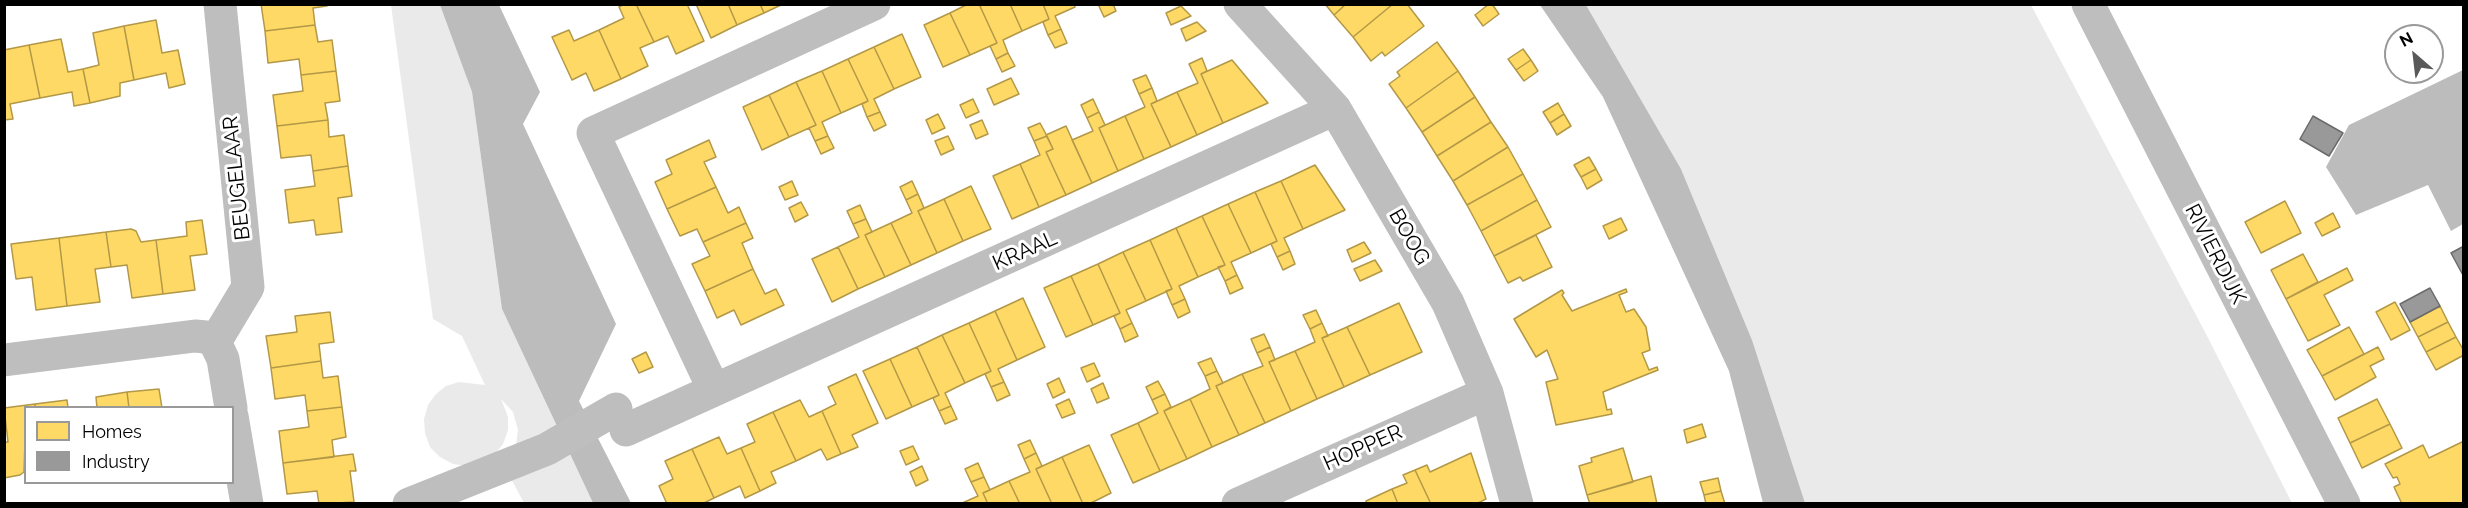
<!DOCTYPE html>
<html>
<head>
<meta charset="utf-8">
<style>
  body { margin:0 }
  #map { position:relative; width:2468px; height:508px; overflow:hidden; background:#fff; font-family:Raleway,sans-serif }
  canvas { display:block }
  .frame { position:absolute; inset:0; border:6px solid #000; pointer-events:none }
  .legend { position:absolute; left:24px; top:406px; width:210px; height:78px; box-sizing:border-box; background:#fff; border:2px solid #999; margin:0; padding:8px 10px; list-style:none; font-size:18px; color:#000 }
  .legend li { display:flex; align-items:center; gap:12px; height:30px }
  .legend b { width:30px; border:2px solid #999 }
  .north { position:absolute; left:2384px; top:24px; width:60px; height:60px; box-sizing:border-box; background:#fff; border:2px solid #999; border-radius:50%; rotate:332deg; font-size:16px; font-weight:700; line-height:24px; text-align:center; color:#000 }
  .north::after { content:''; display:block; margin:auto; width:21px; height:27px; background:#595959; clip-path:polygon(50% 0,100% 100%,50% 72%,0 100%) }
</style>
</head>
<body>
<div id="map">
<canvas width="2468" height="508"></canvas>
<div class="frame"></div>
<ul class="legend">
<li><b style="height:16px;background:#ffd966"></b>Homes</li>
<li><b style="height:16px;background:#999"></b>Industry</li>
</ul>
<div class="north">N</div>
</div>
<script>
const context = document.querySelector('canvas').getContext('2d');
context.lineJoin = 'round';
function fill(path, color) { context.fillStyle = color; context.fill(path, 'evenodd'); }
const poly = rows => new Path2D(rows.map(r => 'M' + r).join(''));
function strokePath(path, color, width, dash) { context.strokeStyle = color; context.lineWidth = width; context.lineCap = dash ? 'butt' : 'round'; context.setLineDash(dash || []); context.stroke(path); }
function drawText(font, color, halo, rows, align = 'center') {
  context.font = font + ' Raleway,sans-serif'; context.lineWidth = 6; context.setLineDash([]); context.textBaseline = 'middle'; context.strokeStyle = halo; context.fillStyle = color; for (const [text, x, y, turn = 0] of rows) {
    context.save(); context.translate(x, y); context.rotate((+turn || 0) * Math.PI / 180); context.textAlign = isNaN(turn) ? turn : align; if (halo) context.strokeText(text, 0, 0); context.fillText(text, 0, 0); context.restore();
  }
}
fill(poly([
  [391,5,440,5,472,92,502,309,593,503,524,503,507,471,516,445,518,430,513,412,501,399,508,417,508,430,503,444,494,455,468,466,453,464,440,457,430,447,425,433,424,419,428,405,436,394,446,386,459,382,485,385,462,336,433,319],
  [1586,5,2031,5,2205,332,2292,503,1805,503,1752,340,1681,169]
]), '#eaeaea');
fill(poly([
  [440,5,499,5,540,92,523,124,616,324,579,401,631,503,593,503,502,309,472,92],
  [1540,5,1586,5,1681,169,1752,340,1805,503,1763,503,1729,371,1603,97],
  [2463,70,2463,224,2451,231,2428,185,2356,215,2326,167,2349,125]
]), '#bcbcbc');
const homes = poly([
  [261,4,327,4,327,6,313,8,315,25,265,31,261,4],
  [624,4,636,4,654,42,640,48,648,66,621,79,599,30,624,18,619,7,624,4],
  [636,4,687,4,704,41,676,54,668,36,654,42,636,4],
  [696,4,728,4,737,25,711,38,696,4],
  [728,4,760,4,764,13,737,25,728,4],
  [760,4,783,4,764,13,760,4],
  [968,4,979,4,997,43,970,55,950,13,968,4],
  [979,4,1010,4,1022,31,1003,40,1008,53,996,59,990,46,997,43,979,4],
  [1010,4,1043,4,1049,19,1022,31,1010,4],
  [1043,4,1074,4,1075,7,1055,16,1061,29,1048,35,1043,22,1049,19,1043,4],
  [1098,4,1113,4,1116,11,1104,17,1098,4],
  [1325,4,1346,4,1334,15,1325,4],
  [1346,4,1393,4,1353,37,1334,15,1346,4],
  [1393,4,1407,4,1424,26,1385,56,1382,52,1371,61,1353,37,1393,4],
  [1489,4,1492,4,1499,14,1483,26,1475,15,1489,4],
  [1181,6,1191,16,1171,25,1166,13,1181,6],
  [950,13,970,55,943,67,924,25,950,13],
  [156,20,162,53,178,50,185,84,169,88,166,73,134,80,124,26,156,20],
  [1197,22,1206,31,1186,41,1181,29,1197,22],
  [315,25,318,42,332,40,336,71,301,75,299,59,268,63,265,31,315,25],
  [124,26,134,80,120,83,120,96,90,103,83,69,99,65,93,33,124,26],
  [1061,29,1067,43,1055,48,1048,35,1061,29],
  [569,30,574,41,599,30,621,79,594,91,586,73,572,80,552,37,569,30],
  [902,34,921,77,894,89,874,47,902,34],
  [61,39,68,72,83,69,90,103,74,106,72,92,40,98,29,45,61,39],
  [1437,42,1458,71,1406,108,1389,84,1400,76,1397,72,1437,42],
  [29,45,40,98,10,104,13,119,4,120,4,50,29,45],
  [874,47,894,89,874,99,880,112,867,117,862,104,868,101,848,59,874,47],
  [1523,49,1531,60,1516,70,1508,59,1523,49],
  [1008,53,1015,66,1002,72,996,59,1008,53],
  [1202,58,1207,71,1201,74,1223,123,1197,135,1177,92,1198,83,1189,64,1202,58],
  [848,59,868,101,841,113,822,71,848,59],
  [1232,60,1268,103,1223,123,1201,74,1232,60],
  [1531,60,1538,71,1524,81,1516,70,1531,60],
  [336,71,340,101,325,103,328,120,277,126,273,95,303,91,301,75,336,71],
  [822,71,841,113,822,122,828,136,815,141,809,128,816,125,796,82,822,71],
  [1458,71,1475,97,1422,132,1406,108,1458,71],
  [1146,75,1152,88,1139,94,1133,80,1146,75],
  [1011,78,1019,94,994,105,987,89,1011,78],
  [796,82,816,125,789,137,769,95,796,82],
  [1152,88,1157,101,1151,104,1171,147,1144,159,1125,116,1145,107,1139,94,1152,88],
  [1177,92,1197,135,1171,147,1151,104,1177,92],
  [769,95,789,137,762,150,743,107,769,95],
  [1475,97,1491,122,1437,156,1422,132,1475,97],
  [973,99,979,112,966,118,960,105,973,99],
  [1093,99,1099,112,1087,118,1081,105,1093,99],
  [1558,103,1564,114,1550,123,1543,112,1558,103],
  [880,112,886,125,874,131,867,117,880,112],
  [1099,112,1105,125,1099,128,1118,171,1092,183,1072,140,1093,131,1087,118,1099,112],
  [938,114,945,128,932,134,926,120,938,114],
  [1564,114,1571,126,1557,135,1550,123,1564,114],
  [1125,116,1144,159,1118,171,1099,128,1125,116],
  [328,120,329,137,344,135,348,166,313,171,311,155,281,158,277,126,328,120],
  [982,120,988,134,976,139,970,125,982,120],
  [1491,122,1508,147,1453,181,1437,156,1491,122],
  [1040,123,1047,136,1034,141,1028,128,1040,123],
  [1066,126,1092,183,1066,195,1046,152,1053,149,1046,135,1066,126],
  [828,136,834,148,821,154,815,141,828,136],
  [948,136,954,149,941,155,935,141,948,136],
  [1047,136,1053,149,1046,152,1066,195,1039,207,1020,164,1040,155,1034,141,1047,136],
  [709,140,716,157,704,162,716,187,667,209,655,182,672,174,666,160,709,140],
  [1508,147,1523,174,1467,205,1453,181,1508,147],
  [1589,157,1596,169,1581,177,1574,165,1589,157],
  [1020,164,1039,207,1012,219,993,176,1020,164],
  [1315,165,1345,210,1303,229,1281,181,1315,165],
  [348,166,352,196,338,198,342,232,316,235,314,220,289,223,285,190,315,186,313,171,348,166],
  [1596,169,1602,180,1587,189,1581,177,1596,169],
  [1523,174,1537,200,1481,231,1467,205,1523,174],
  [792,181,798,195,785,200,779,187,792,181],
  [912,181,918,194,906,200,900,187,912,181],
  [1281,181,1303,229,1284,238,1290,251,1277,257,1271,244,1277,241,1255,192,1281,181],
  [971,186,991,229,963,241,944,199,971,186],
  [716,187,728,213,739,207,746,223,703,242,697,229,680,236,667,209,716,187],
  [1255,192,1277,241,1251,253,1228,204,1255,192],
  [918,194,924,208,918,211,937,253,911,265,891,223,912,213,906,200,918,194],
  [944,199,963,241,937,253,918,211,944,199],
  [1537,200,1551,227,1494,256,1481,231,1537,200],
  [2285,201,2301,233,2261,253,2245,222,2285,201],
  [801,202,808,215,795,222,789,208,801,202],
  [1228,204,1251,253,1231,262,1237,275,1225,281,1218,267,1225,265,1202,216,1228,204],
  [860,205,866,219,853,224,847,211,860,205],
  [2333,213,2340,227,2322,236,2315,223,2333,213],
  [1202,216,1225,265,1198,277,1176,228,1202,216],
  [1621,218,1627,230,1609,239,1603,226,1621,218],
  [866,219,872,232,865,235,885,277,858,289,838,247,859,237,853,224,866,219],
  [202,220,207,254,190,256,195,290,163,294,156,240,187,236,186,222,202,220],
  [746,223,753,238,742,243,753,269,705,291,692,264,710,256,703,242,746,223],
  [891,223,911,265,885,277,865,235,891,223],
  [1176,228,1198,277,1179,286,1185,299,1172,305,1166,291,1172,289,1150,240,1176,228],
  [131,229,136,231,141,242,156,240,163,294,132,298,127,265,111,267,106,232,131,229],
  [106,232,111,267,95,269,100,302,67,306,59,238,106,232],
  [1536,235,1552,267,1523,281,1520,277,1508,283,1494,256,1536,235],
  [59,238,67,306,36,310,32,277,16,279,11,244,59,238],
  [1150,240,1172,289,1146,301,1123,252,1150,240],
  [1364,242,1371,253,1352,262,1347,250,1364,242],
  [838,247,858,289,832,302,812,259,838,247],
  [1290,251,1295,264,1283,270,1277,257,1290,251],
  [1123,252,1146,301,1126,310,1132,323,1120,329,1114,316,1120,313,1098,264,1123,252],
  [2303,254,2318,282,2286,299,2271,270,2303,254],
  [1375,260,1382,271,1360,281,1354,269,1375,260],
  [1098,264,1120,313,1093,325,1071,276,1098,264],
  [2347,268,2353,280,2324,295,2340,325,2308,341,2286,299,2347,268],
  [753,269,765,294,776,289,784,305,741,325,734,310,717,318,705,291,753,269],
  [1237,275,1243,288,1230,294,1225,281,1237,275],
  [1071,276,1093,325,1066,337,1044,288,1071,276],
  [1626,289,1627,292,1619,295,1626,312,1634,309,1646,327,1650,350,1642,353,1649,370,1657,367,1658,370,1603,392,1607,410,1611,409,1612,414,1556,425,1546,382,1558,379,1547,350,1536,357,1514,319,1562,290,1564,293,1562,295,1572,311,1626,289],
  [1023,298,1045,347,1017,360,995,311,1023,298],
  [1185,299,1190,312,1178,318,1172,305,1185,299],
  [2395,302,2410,330,2391,340,2376,312,2395,302],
  [1399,303,1422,352,1370,375,1347,327,1399,303],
  [2440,306,2448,322,2418,337,2410,322,2440,306],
  [1316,310,1322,323,1310,329,1303,315,1316,310],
  [995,311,1017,360,998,369,1004,382,991,387,985,374,991,371,969,323,995,311],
  [330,312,334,342,319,344,321,361,271,368,266,336,297,332,295,316,330,312],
  [2448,322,2456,337,2426,352,2418,337,2448,322],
  [969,323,991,371,965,383,942,335,969,323],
  [1132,323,1138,336,1125,342,1120,329,1132,323],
  [1322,323,1328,336,1322,338,1344,387,1317,399,1295,351,1315,342,1310,329,1322,323],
  [1347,327,1370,375,1344,387,1322,338,1347,327],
  [2349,327,2364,354,2322,376,2307,350,2349,327],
  [1264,334,1270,347,1257,353,1251,339,1264,334],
  [942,335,965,383,945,393,951,406,939,411,933,398,939,395,917,347,942,335],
  [2456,337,2464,351,2464,355,2436,370,2426,352,2456,337],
  [917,347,939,395,912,407,890,359,917,347],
  [1270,347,1275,360,1269,362,1291,411,1265,423,1242,374,1263,366,1257,353,1270,347],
  [2378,347,2384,359,2370,366,2376,377,2335,400,2322,376,2378,347],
  [1295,351,1317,399,1291,411,1269,362,1295,351],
  [646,352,653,367,639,373,632,359,646,352],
  [1211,358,1217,371,1205,376,1198,363,1211,358],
  [890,359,912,407,886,419,863,371,890,359],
  [321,361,323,378,338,376,342,407,307,411,305,395,275,399,271,368,321,361],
  [1094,363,1100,376,1087,382,1081,368,1094,363],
  [1217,371,1223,383,1216,386,1239,435,1212,447,1190,399,1210,389,1205,376,1217,371],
  [856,374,878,423,852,435,858,447,841,454,822,411,836,404,828,387,856,374],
  [1242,374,1265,423,1239,435,1216,386,1242,374],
  [1059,378,1065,392,1053,398,1047,384,1059,378],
  [1158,381,1165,394,1152,400,1146,387,1158,381],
  [1004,382,1010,395,997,401,991,387,1004,382],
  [1103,383,1109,398,1097,403,1091,389,1103,383],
  [159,389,162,408,129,408,127,392,159,389],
  [127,392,129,408,97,408,96,397,127,392],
  [1165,394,1171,407,1164,411,1187,459,1160,471,1138,423,1158,413,1152,400,1165,394],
  [1069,399,1075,413,1062,418,1056,405,1069,399],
  [1190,399,1212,447,1187,459,1164,411,1190,399],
  [2377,399,2390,424,2350,443,2338,418,2377,399],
  [67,400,68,408,35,408,35,404,67,400],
  [800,400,809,417,822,411,841,454,827,460,821,449,796,461,773,412,800,400],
  [35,404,35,408,26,408,24,472,20,475,4,478,4,442,8,442,4,408,35,404],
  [951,406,957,419,945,424,939,411,951,406],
  [342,407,346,437,332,440,334,457,283,463,279,431,309,427,307,411,342,407],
  [773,412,796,461,771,472,776,483,760,491,741,448,755,442,747,424,773,412],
  [1138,423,1160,471,1133,483,1111,435,1138,423],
  [1702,424,1706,437,1687,443,1684,430,1702,424],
  [2390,424,2402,448,2362,468,2350,443,2390,424],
  [719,437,727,454,741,448,760,491,745,498,740,486,714,498,692,449,719,437],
  [1030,440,1036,453,1024,459,1018,445,1030,440],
  [2464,441,2464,504,2402,504,2394,487,2400,484,2397,477,2393,478,2385,464,2423,445,2429,458,2464,441],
  [1089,445,1111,493,1089,504,1083,504,1062,457,1089,445],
  [913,446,919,459,906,465,900,451,913,446],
  [1623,448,1633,482,1587,495,1579,466,1592,462,1591,458,1623,448],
  [692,449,714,498,702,504,667,504,659,486,673,479,665,461,692,449],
  [1036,453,1042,466,1036,469,1052,504,1020,504,1009,481,1030,472,1024,459,1036,453],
  [1471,453,1486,499,1476,504,1431,504,1415,470,1427,465,1430,472,1471,453],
  [353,454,356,471,350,471,354,502,319,504,317,491,287,494,283,463,353,454],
  [1062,457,1083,504,1052,504,1036,469,1062,457],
  [978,463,984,477,971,482,965,469,978,463],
  [922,466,928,480,916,486,910,472,922,466],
  [1415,470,1431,504,1398,504,1392,489,1407,483,1403,475,1415,470],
  [1651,476,1657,504,1590,504,1587,495,1651,476],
  [984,477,990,490,983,493,988,504,960,504,978,496,971,482,984,477],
  [1718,478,1721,491,1704,495,1700,482,1718,478],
  [1009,481,1020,504,988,504,983,493,1009,481],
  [1392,489,1398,504,1367,504,1366,501,1392,489],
  [1721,491,1725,504,1706,504,1704,495,1721,491]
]);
fill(homes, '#ffd966');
strokePath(homes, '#b29847', 1.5);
const industry = poly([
  [2313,116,2343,133,2329,156,2300,139,2313,116],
  [2464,246,2464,277,2451,253,2464,246],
  [2430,288,2440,306,2410,322,2400,304,2430,288]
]);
fill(industry, '#999');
strokePath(industry, '#6b6b6b', 1.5);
strokePath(poly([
  [1240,4,1335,109,1448,303,1487,393,1517,504],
  [2088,4,2344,504],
  [215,342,223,359,231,408],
  [4,360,195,336,206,337,215,342,248,287,220,4],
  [714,390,593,133,874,4],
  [232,416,247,504],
  [626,430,1335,109],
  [409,504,547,449,616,409],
  [1238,504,1487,393]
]), '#bebebe', 33);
drawText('21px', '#000', '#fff', [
  ["BEUGELAAR",237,178,-96],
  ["BOOG",1409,237,60],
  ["KRAAL",1025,251,-24],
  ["RIVIERDIJK",2215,254,63],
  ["HOPPER",1363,448,-24]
]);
</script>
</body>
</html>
